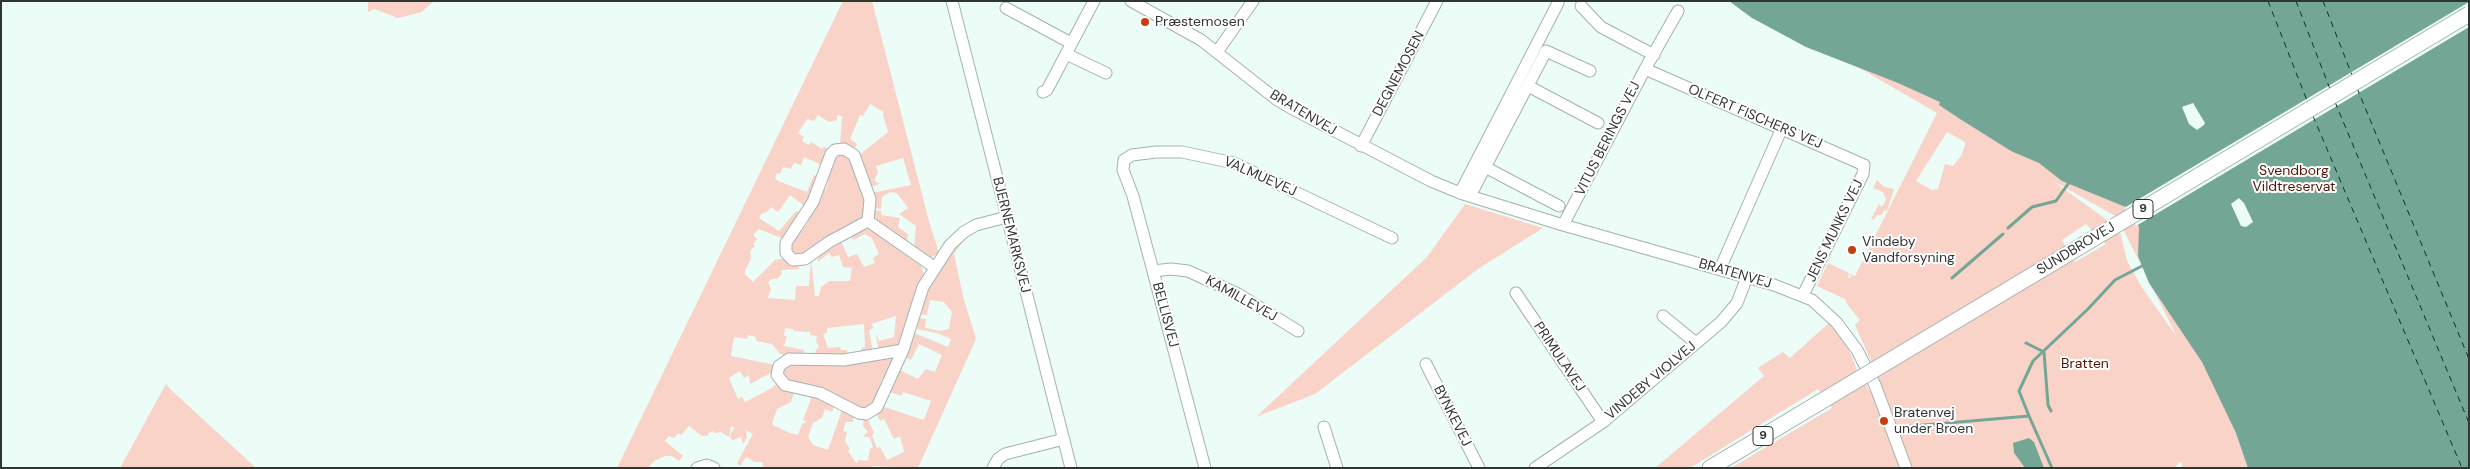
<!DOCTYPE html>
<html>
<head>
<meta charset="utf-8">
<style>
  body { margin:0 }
  #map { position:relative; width:2470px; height:469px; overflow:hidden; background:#ecfcf6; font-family:"DM Sans",sans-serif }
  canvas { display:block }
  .frame { position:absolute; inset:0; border:2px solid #2f3533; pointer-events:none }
</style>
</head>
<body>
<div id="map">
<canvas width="2470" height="469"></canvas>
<div class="frame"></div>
</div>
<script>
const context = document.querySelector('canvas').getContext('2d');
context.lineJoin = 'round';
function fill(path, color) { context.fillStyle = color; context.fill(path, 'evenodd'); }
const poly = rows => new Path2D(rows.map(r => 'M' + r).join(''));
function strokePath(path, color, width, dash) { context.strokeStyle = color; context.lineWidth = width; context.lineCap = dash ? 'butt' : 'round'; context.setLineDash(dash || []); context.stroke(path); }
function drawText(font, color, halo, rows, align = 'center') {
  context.font = font + ' "DM Sans",sans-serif'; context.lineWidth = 4; context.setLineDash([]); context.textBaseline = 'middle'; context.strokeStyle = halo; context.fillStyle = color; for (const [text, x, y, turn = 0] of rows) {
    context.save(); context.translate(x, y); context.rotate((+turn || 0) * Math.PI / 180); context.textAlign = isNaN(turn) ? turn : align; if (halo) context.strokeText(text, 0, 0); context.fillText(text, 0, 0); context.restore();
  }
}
fill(poly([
  [368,1,434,1,422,12,398,18,374,9,368,12],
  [843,1,872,1,930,225,939,253,930,258,914,248,916,226,899,214,908,208,897,193,890,192,882,197,881,209,875,208,872,193,911,185,903,158,876,166,878,172,874,181,880,184,870,187,858,156,888,132,883,115,884,112,870,104,863,116,860,115,850,139,857,144,854,150,840,145,842,116,837,115,837,120,829,122,818,115,814,121,807,119,798,133,804,137,802,141,809,145,811,142,822,149,824,147,831,150,824,166,804,157,801,165,794,163,791,169,783,167,780,174,777,173,775,178,778,181,807,192,814,175,819,177,806,207,790,195,778,212,771,207,767,212,762,213,759,218,779,231,796,211,800,213,784,239,759,229,753,235,757,239,753,244,755,246,750,251,751,259,745,270,745,274,753,282,775,260,786,258,798,264,799,269,782,270,781,275,777,279,772,279,768,282,771,289,768,298,795,300,796,286,809,286,811,259,815,296,819,296,821,287,830,281,850,281,852,268,843,267,839,255,832,257,829,253,818,262,818,253,840,239,848,257,857,254,864,267,875,263,873,258,879,254,872,238,865,234,853,240,851,235,867,227,921,266,924,274,913,299,906,330,899,346,879,351,876,336,877,335,879,341,894,337,896,316,871,324,874,328,869,330,873,353,862,354,861,348,865,347,864,324,827,328,827,333,823,334,828,348,840,347,841,350,847,350,848,356,818,357,815,352,819,346,816,342,817,336,810,335,810,332,794,331,793,329,785,328,784,336,787,336,784,346,804,350,803,357,786,356,779,353,772,344,756,341,756,337,748,335,747,339,734,337,731,356,775,365,774,371,750,384,749,375,744,378,740,371,729,378,738,399,742,397,745,402,772,388,777,383,795,390,791,402,777,409,772,423,774,426,790,433,798,435,802,424,807,422,803,420,813,394,835,403,832,412,825,409,822,418,813,423,808,437,813,445,828,450,843,407,854,414,853,422,846,422,843,431,847,432,845,441,850,449,848,451,856,463,858,463,858,460,868,461,870,449,873,447,870,438,863,436,868,432,863,426,864,417,867,417,874,433,872,435,877,448,880,447,887,460,904,452,900,436,894,439,884,419,880,421,876,413,881,406,924,420,931,401,903,392,902,396,887,391,898,369,918,379,926,369,935,372,942,355,919,344,911,360,904,357,914,333,948,347,951,339,937,333,917,329,919,318,926,319,925,328,940,331,949,329,952,312,944,302,930,300,927,315,920,314,928,290,953,251,963,239,973,233,964,240,954,254,963,296,976,339,918,468,872,466,871,468,764,468,762,462,755,462,746,457,740,466,737,463,753,434,746,430,747,438,743,444,741,437,733,440,730,438,731,432,735,428,731,426,729,437,721,432,715,433,713,431,708,433,708,436,702,436,689,426,681,435,678,433,674,438,669,436,665,441,683,456,679,461,672,456,665,456,654,461,648,468,617,468],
  [1744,1,2469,1,2469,468,2244,468,2241,463,2243,468,2180,468,2183,464,2179,462,2175,468,2044,468,2034,442,2013,443,2014,453,2025,468,1910,468,1879,379,1855,325,1860,320,1847,304,1845,299,1817,286,1828,263,1849,273,1848,278,1851,277,1850,274,1855,276,1937,113],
  [1947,132,1965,142,1965,145,1961,156,1953,166,1945,164,1938,189,1932,190,1916,181],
  [2050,179,2117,217,2177,337,2143,289,2127,261,2121,235,2103,217],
  [2086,224,2106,244,2075,262,2062,240],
  [848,153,868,202,865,216,844,229,835,231,816,247,796,257,788,247,798,231,802,231,807,224,822,190,826,189,834,156],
  [1877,180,1884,187,1894,189,1887,211,1884,210,1882,215,1877,215,1874,220,1871,219,1879,204,1882,207,1886,200,1883,192,1873,188],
  [1465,204,1543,228,1478,269,1315,394,1256,417,1427,257],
  [874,210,881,211,881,215,900,218,898,227,908,234,907,243,874,218],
  [1829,323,1848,348,1856,367,1875,400,1901,468,1731,468,1832,408,1818,389,1690,468,1655,468,1764,376,1758,368,1783,352,1790,358],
  [893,357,894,361,881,381,875,404,865,411,826,392,825,388,808,384,806,386,785,382,781,368,784,364,841,363,843,366],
  [166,384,169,388,256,468,120,468]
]), '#f9d3c8');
fill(poly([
  [1729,1,2469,1,2469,468,2248,468,2236,433,2202,362,2149,283,2138,256,2139,227,2128,208,2062,181,2039,163,2011,151,1960,119,1939,105,1940,102,1898,83,1806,47,1752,18],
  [2029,438,2034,442,2044,468,2025,468,2014,453,2013,443]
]), '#74a696');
fill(poly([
  [2469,2,2469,27,2136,226,2129,212,2124,208],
  [2193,103,2205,123,2204,125,2197,130,2189,124,2182,107],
  [2239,198,2244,203,2253,222,2246,227,2241,226,2231,204]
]), '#ecfcf6');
strokePath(poly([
  [2008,228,2032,207,2056,201,2068,184],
  [1952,278,2003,234],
  [2026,343,2044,352,2048,405,2051,411],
  [2029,416,2052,468],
  [1901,427,2029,416,2019,391,2033,361,2088,309,2115,280,2142,266]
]), '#74a696', 3);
strokePath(poly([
  [2268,1,2308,103],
  [2296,1,2330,89],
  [2323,1,2352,75],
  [2357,88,2469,359],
  [2335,102,2469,423],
  [2313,116,2462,468]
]), '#043429', 1, [6, 5]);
const minor = poly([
  [952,1,1071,468],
  [1131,1,1201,40,1276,99,1291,108,1431,181,1460,193,1563,225,1774,285,1812,300,1837,323,1857,350,1875,385,1906,468],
  [1581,6,1601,27,1654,55],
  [1006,8,1071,43],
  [1217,52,1253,1],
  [1066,54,1106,73],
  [1645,69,1864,165,1863,174,1803,295],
  [1528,86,1598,123],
  [1043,92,1047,90,1094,1],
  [1361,146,1437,1],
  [844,149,854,155,870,199,868,221,829,242,805,259,793,260,786,253,786,243,813,202,831,154,835,150,844,149],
  [1485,167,1559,206],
  [1460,193,1558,3],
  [1470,196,1546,51,1590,71],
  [868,221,934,267],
  [1563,225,1645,69,1678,11],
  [1720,269,1782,128],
  [1153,271,1171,269,1188,271,1238,294,1298,331],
  [1516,293,1603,422],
  [1663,316,1696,343],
  [903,350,877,407,866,414,859,413,820,393,785,385,777,375,779,366,789,359,844,360,903,350],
  [903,350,923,287,950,245,964,232,976,225,1007,217],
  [1426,364,1479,468],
  [1324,427,1337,468],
  [697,468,707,465,714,468],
  [993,468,998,459,1005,454,1064,439],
  [1205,468,1153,271,1133,196,1123,170,1124,160,1132,155,1156,152,1182,152,1234,163,1392,238],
  [1535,468,1603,422,1721,322,1737,303,1747,277]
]);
const major = poly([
  [1710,468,1817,404]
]);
strokePath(minor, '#a3b2ad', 13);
strokePath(major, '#a3b2ad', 17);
strokePath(minor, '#fff', 11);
strokePath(major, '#fff', 15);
const majorBridge = poly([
  [1817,404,2469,14]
]);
strokePath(majorBridge, '#a3b2ad', 17, []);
strokePath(majorBridge, '#fff', 15);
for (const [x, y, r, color] of [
  [1145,22,5,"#c53d10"],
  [1852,250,5,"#c53d10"],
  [1884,421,5,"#c53d10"]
]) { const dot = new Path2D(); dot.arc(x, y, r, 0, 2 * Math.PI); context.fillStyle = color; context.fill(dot); strokePath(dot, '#fff', 2); }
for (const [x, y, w] of [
  [2143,209,20],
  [1763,436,20]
]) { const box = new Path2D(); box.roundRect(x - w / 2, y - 9.5, w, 19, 4); context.fillStyle = '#fff'; context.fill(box); strokePath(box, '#2f3533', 1); }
drawText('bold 12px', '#2f3533', null, [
  ["9",2143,209],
  ["9",1763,436]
]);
drawText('14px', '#2f3533', '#fff', [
  ["Præstemosen",1155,22],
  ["Vindeby",1862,242],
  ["Vandforsyning",1862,258],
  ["Bratenvej",1894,413],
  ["under Broen",1894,429]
], 'left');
drawText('14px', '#2f3533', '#fff', [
  ["DEGNEMOSEN",1399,74,-62],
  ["BRATENVEJ",1303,113,31],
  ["OLFERT FISCHERS VEJ",1755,117,23],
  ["VITUS BERINGS VEJ",1608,139,-63],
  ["VALMUEVEJ",1260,177,24],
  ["JENS MUNKS VEJ",1835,231,-64],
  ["BJERNEMARKSVEJ",1011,235,76],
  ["SUNDBROVEJ",2076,249,-31],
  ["BRATENVEJ",1735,274,16],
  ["KAMILLEVEJ",1241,299,29],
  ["BELLISVEJ",1165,315,75],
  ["PRIMULAVEJ",1559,357,56],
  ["VINDEBY VIOLVEJ",1651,381,-40],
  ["BYNKEVEJ",1452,416,63]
]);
drawText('14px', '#501707', '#fff', [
  ["Svendborg",2294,171],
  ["Vildtreservat",2294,187],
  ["Bratten",2085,364]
]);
</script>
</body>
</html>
